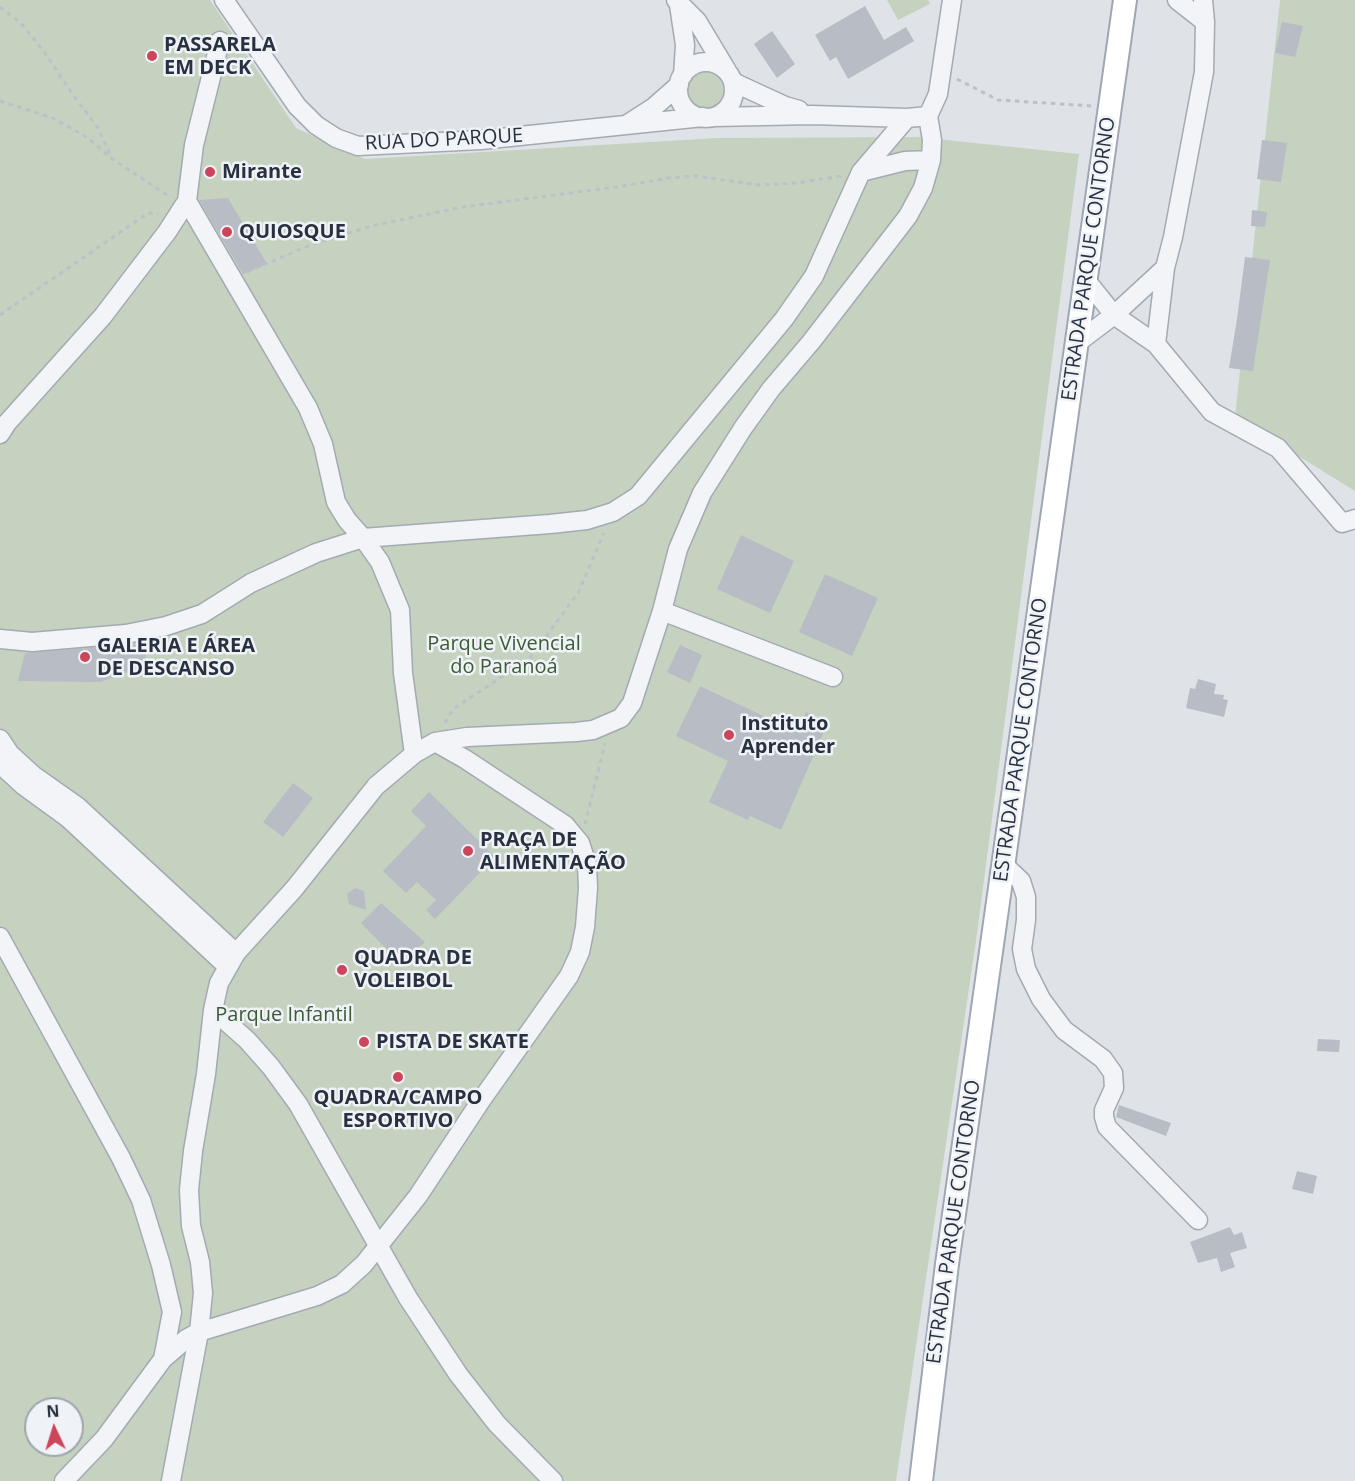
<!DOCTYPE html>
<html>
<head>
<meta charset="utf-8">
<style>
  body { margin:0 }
  #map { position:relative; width:1355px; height:1481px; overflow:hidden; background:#dfe3e8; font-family:"Open Sans",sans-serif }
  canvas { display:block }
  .north { position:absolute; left:24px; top:1397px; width:60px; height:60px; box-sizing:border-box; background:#eff2f6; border:2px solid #9fa5ad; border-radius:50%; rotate:356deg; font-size:16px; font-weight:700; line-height:24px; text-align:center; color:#28313f }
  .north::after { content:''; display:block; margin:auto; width:21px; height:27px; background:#cd455b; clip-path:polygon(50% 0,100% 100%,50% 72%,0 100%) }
</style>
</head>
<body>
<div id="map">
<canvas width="1355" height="1481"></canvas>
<div class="north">N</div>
</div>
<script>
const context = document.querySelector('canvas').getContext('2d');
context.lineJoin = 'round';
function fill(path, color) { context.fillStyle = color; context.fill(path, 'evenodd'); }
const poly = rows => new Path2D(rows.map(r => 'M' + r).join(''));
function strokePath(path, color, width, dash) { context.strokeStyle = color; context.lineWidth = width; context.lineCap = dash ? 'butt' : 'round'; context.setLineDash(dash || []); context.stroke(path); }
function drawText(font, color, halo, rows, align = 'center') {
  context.font = font + ' "Open Sans",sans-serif'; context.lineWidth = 5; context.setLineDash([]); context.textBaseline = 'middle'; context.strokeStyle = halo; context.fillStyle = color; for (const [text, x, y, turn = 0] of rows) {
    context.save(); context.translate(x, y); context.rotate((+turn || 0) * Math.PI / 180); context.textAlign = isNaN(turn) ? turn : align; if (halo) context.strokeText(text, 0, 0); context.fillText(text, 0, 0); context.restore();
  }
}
fill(poly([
  [0,0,210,0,296,128,365,159,718,138,918,137,1079,154,976,941,896,1481,0,1481],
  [36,1409,72,1409,72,1445,36,1445],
  [887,0,928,0,930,4,898,20],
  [1280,0,1355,0,1355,491,1235,417],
  '686 91a19 19 0 1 1 38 0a19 19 0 1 1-38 0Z'
]), '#c5d2c0');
fill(poly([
  [865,6,884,40,906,27,914,41,848,79,836,57,830,61,815,35],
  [1282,22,1303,26,1295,57,1275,53],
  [772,31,795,64,777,78,754,44],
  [1262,140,1287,143,1281,182,1257,179],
  [228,198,267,264,243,274,199,200],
  [1252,210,1267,212,1265,227,1251,226],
  [1245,257,1270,260,1253,371,1229,368,1237,319],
  [741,535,794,561,770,613,717,589],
  [825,574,878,598,852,656,799,632],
  [147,641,145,666,100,682,18,681,25,653,127,645],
  [680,645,702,655,690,683,667,672],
  [1198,679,1216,684,1214,694,1224,695,1223,699,1228,700,1224,717,1186,708,1190,688,1195,689],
  [700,686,797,732,806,712,828,722,781,830,750,816,748,820,709,802,728,761,676,736],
  [293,783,313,798,283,837,263,822],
  [429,792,495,857,435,919,426,910,436,900,417,882,406,893,383,871,426,826,411,811],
  [355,888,364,891,366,910,349,904,347,894],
  [381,903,425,942,401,964,361,923],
  [1318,1039,1340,1040,1339,1052,1317,1051],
  [1119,1105,1171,1123,1166,1136,1116,1117],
  [1297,1171,1317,1176,1313,1194,1292,1189],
  [1230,1227,1234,1235,1242,1232,1247,1248,1230,1253,1235,1267,1221,1272,1217,1258,1198,1263,1190,1242]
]), '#b7bcc5');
const minor = poly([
  [224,0,297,106,316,125,336,138,358,146,481,140,703,117],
  [676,0,697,21,727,71],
  [1177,0,1205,22],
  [679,5,685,45,683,75],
  [220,41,194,145,187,201,308,408,323,444,336,502,347,520,363,538,380,562,400,610,403,673,414,754],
  '678 90a28 28 0 1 1 56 0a28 28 0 1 1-56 0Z',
  [733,82,785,106,799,110],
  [714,117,812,115,907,118,928,116,938,94,952,0],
  [629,123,654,107,679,85],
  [861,172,907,118],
  [1086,280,1114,315,1156,344,1212,412,1278,448,1342,523,1355,519],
  [1077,343,1114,315,1165,268],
  [1156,344,1165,268,1173,237,1204,72,1205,22,1203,0],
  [0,434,7,423,103,316,167,232,187,201],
  [662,611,833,677],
  [0,639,32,642,126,634,166,626,202,614,251,583,316,553,363,538,550,524,587,520,613,512,638,496,784,319,814,276,861,172,905,161,931,160],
  [0,739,10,754,33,775,77,806,236,953],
  [0,764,24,786,68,818,228,967],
  [1004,865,1021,881,1026,897,1026,920,1022,949,1026,969,1041,999,1064,1030,1103,1059,1113,1073,1114,1088,1104,1110,1104,1117,1107,1127,1198,1220],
  [0,937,121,1158,141,1200,161,1265,172,1312,163,1359,104,1439,64,1481],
  [213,1010,247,1040,271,1067,298,1104,408,1298,458,1374,497,1424,553,1481],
  [163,1359,186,1339,199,1332,317,1296,342,1284,364,1264,418,1196,482,1099,569,976,580,952,585,927,588,888,587,864,580,843,565,825,465,759,435,742],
  [171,1481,199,1332,203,1293,200,1262,191,1226,189,1190,193,1151,206,1074,213,1010,219,983,236,953,294,889,376,786,414,754,435,742,467,737,576,732,593,730,621,718,632,703,662,611,678,549,702,493,743,428,771,389,811,342,908,216,923,188,931,160,932,140,928,116]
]);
const major = poly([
  [921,1481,947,1264,1125,0]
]);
strokePath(minor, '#a4aab2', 21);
strokePath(major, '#9fa7b4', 26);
strokePath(poly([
  [0,7,21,23,45,53,73,95,98,128,111,156],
  [957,79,998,100,1093,106],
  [0,101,53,118,88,138,111,158,170,197],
  [247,272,308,246,371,226,463,207,617,187,668,178,695,176,760,185,797,183,841,176],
  [0,315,148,213,158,214],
  [445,723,453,709,529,659,578,593,604,533],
  [585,824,605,743]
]), '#bdc1c7', 3, [4.5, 4.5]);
strokePath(minor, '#f2f4f7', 18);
strokePath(major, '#fff', 22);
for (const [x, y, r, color] of [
  [152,56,6,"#cd455b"],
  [210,172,6,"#cd455b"],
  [227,232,6,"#cd455b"],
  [85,657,6,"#cd455b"],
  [729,735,6,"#cd455b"],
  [468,851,6,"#cd455b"],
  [342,970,6,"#cd455b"],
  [364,1042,6,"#cd455b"],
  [398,1077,6,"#cd455b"]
]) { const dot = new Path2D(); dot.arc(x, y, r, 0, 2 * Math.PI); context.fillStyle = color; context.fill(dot); strokePath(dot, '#eff2f6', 2); }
drawText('bold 20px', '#28313f', '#eff2f6', [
  ["PASSARELA",164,45],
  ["EM DECK",164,68],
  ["Mirante",222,172],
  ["QUIOSQUE",239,232],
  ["GALERIA E ÁREA",97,646],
  ["DE DESCANSO",97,669],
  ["Instituto",741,724],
  ["Aprender",741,747],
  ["PRAÇA DE",480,840],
  ["ALIMENTAÇÃO",480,863],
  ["QUADRA DE",354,958],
  ["VOLEIBOL",354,981],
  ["PISTA DE SKATE",376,1042],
  ["QUADRA/CAMPO",398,1098,"center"],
  ["ESPORTIVO",398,1121,"center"]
], 'left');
drawText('20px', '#28313f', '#eff2f6', [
  ["RUA DO PARQUE",444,140,-3],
  ["ESTRADA PARQUE CONTORNO",1089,259,-82],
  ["ESTRADA PARQUE CONTORNO",1021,740,-82],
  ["ESTRADA PARQUE CONTORNO",954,1222,-82]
]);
drawText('20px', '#3d5b36', '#eff2f6', [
  ["Parque Vivencial",504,644],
  ["do Paranoá",504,667],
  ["Parque Infantil",284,1015]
]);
</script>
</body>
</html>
